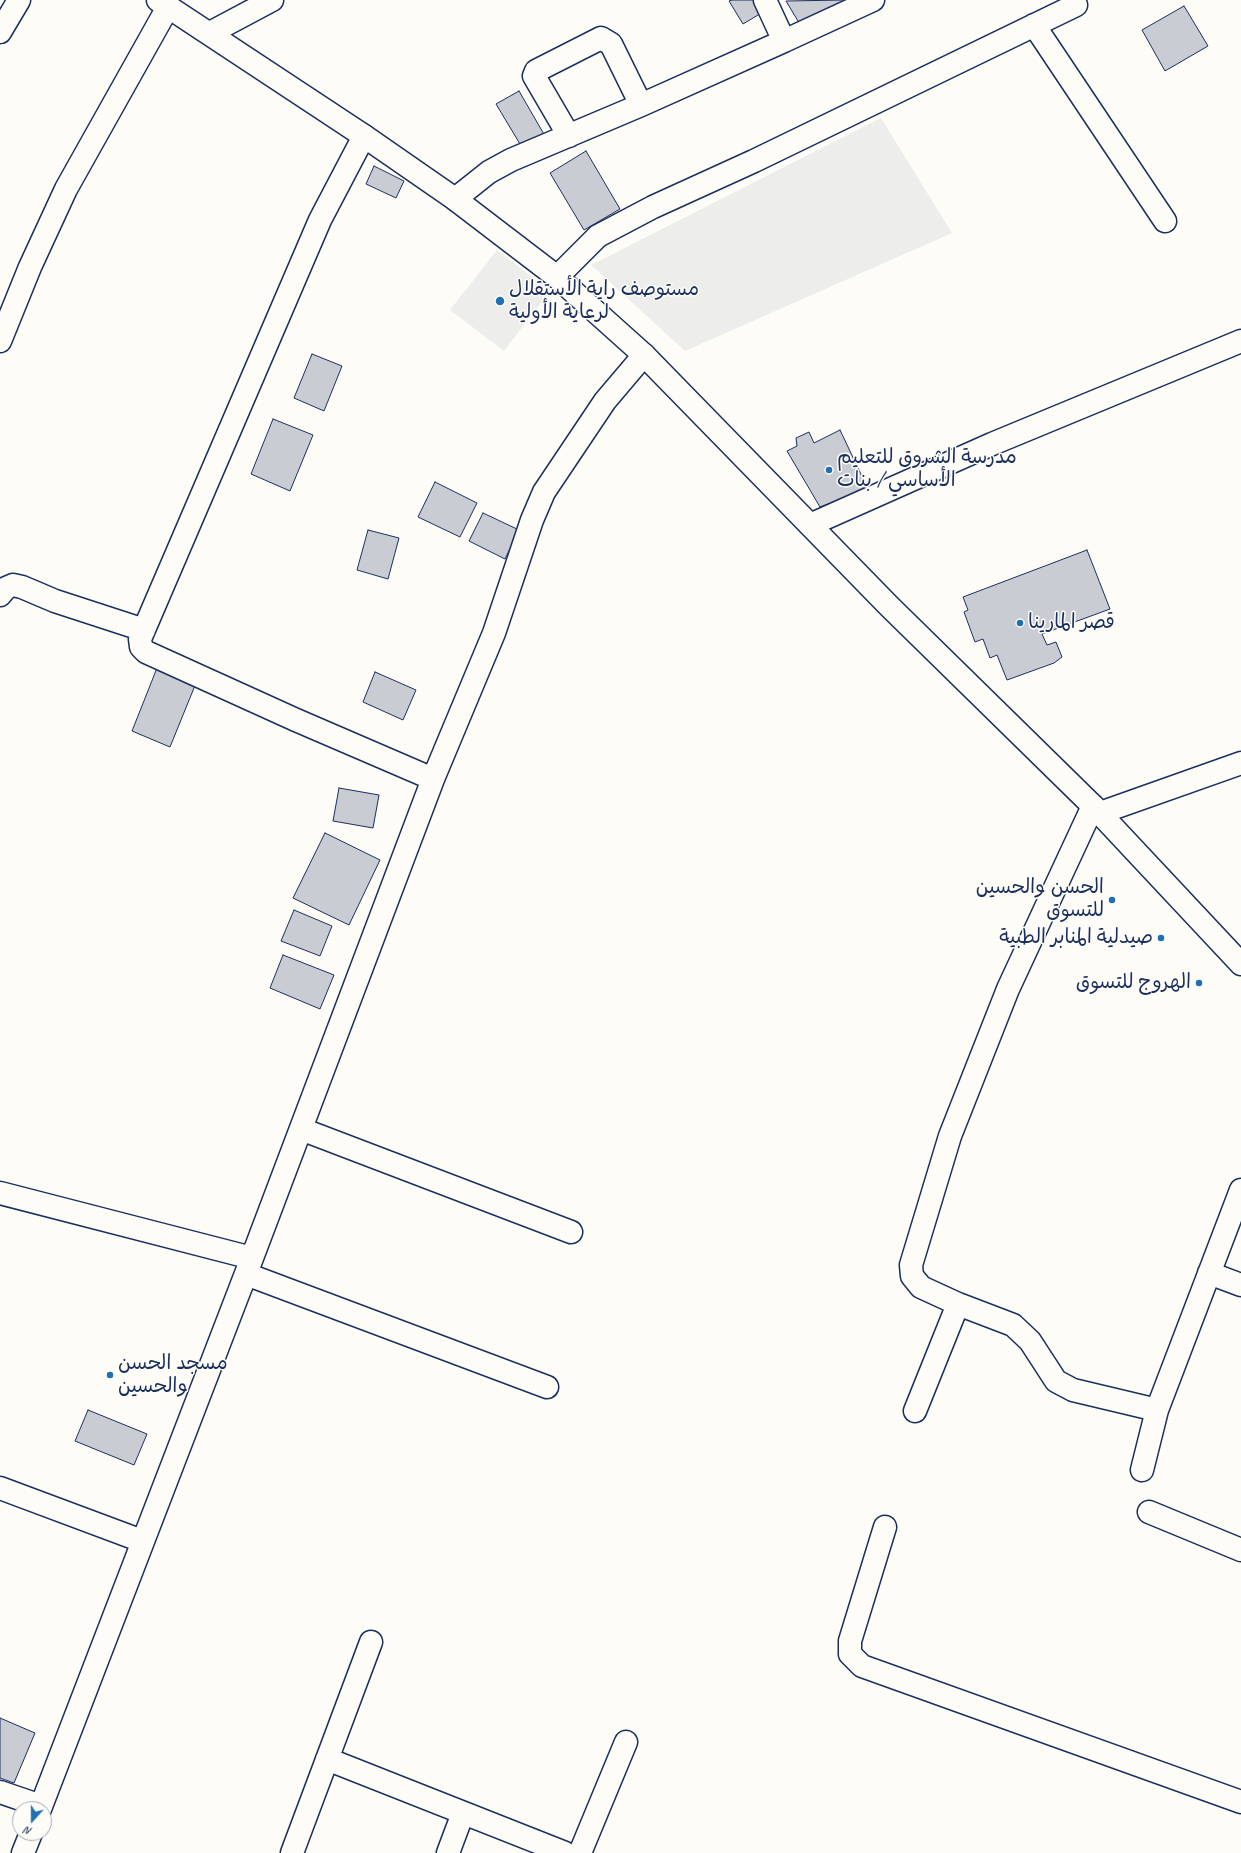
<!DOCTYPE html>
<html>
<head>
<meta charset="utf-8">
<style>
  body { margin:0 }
  #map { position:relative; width:1241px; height:1853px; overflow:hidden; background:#fdfcf7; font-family:Caveat,sans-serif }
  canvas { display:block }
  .north { position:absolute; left:12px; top:1801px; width:40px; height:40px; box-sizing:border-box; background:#fdfcf7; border:1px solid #a3aaba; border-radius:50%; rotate:201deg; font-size:11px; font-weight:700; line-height:16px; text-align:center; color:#1b2f5e }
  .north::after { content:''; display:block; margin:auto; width:14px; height:18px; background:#1f6fb2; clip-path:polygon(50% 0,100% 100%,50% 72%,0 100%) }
</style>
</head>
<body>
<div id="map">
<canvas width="1241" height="1853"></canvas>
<div class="north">N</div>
</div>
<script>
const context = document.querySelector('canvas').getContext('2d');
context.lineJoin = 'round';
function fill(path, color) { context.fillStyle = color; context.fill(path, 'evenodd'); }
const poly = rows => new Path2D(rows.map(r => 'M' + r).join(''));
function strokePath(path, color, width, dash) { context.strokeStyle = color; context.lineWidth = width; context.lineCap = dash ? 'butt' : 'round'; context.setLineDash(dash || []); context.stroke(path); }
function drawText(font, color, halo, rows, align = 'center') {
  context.font = font + ' Caveat,"Playpen Sans Arabic",sans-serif'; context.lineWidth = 3; context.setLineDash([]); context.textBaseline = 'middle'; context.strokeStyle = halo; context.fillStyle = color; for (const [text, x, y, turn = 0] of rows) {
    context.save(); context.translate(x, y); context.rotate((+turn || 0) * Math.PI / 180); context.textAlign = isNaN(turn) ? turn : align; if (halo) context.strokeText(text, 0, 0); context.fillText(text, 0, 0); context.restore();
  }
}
fill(poly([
  [881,118,952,233,685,351,591,265],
  [497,250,550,291,504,351,450,310]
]), '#edeeec');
const building = poly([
  [732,0,763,0,768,9,743,24,729,1,732,0],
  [844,0,848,6,804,31,786,1,844,0],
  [1184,6,1208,46,1165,71,1142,30,1184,6],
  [519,91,545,136,523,149,496,104,519,91],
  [586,151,620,209,584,230,550,173,586,151],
  [374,166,404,181,396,198,366,184,374,166],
  [312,354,342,366,324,411,294,398,312,354],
  [273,419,313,435,290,491,251,474,273,419],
  [840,430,868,489,820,507,787,451,797,446,796,438,809,432,814,443,840,430],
  [435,482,477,503,460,537,418,517,435,482],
  [483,513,519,530,505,559,469,541,483,513],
  [368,530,399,538,388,579,357,570,368,530],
  [1087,550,1110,609,1042,634,1047,645,1056,642,1062,657,1054,663,1007,680,997,655,990,658,983,639,975,642,964,612,968,610,963,597,1087,550],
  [157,668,196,683,170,747,132,731,157,668],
  [375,672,416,690,403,720,363,702,375,672],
  [339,788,379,795,373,828,333,821,339,788],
  [325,833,380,860,349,925,293,898,325,833],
  [294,910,332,926,320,956,281,941,294,910],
  [283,955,334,975,320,1009,270,988,283,955],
  [88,1410,147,1434,134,1465,75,1441,88,1410],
  [0,1718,35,1733,14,1783,0,1778,0,1718]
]);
fill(building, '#c9ccd3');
strokePath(building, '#1b2f5e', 1);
const minor = poly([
  [1034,25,1165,221],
  [0,32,19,0],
  [210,33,272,0],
  [784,41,873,0],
  [364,136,320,220,140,639,141,647,146,652,296,720,433,779],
  [569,136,534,76,536,71,601,38,611,44,641,105],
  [455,199,489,172,511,160,641,105,784,41,765,0],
  [557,277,598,236,653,207,754,161,1076,5],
  [0,341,30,267,66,189,168,7],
  [810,525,992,444,1241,341],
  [0,595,6,588,13,585,22,587,55,601,144,630],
  [1093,806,1008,989,950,1136,911,1265,912,1276,921,1287,958,1304,1013,1325,1030,1341,1056,1381,1073,1390,1157,1410],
  [1100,813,1241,763],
  [301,1129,571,1232],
  [0,1193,252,1258],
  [1209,1273,1241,1285],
  [246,1274,547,1387],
  [915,1411,958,1304],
  [1142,1470,1157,1410,1241,1190],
  [0,1488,142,1541],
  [1149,1512,1241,1550],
  [885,1527,850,1641,850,1654,862,1666,1241,1802],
  [327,1759,565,1853],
  [0,1792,41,1806],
  [40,1809,252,1258,433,779,494,633,532,520,544,492,605,401,644,355],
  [23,1853,31,1833],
  [292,1853,371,1642],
  [448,1853,463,1813],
  [580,1853,626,1742]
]);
const major = poly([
  [158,0,364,136,455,199,557,277,644,355,889,606,1093,806,1241,964]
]);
strokePath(minor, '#1b2f5e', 25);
strokePath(major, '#1b2f5e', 25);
strokePath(minor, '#fdfcf7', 22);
strokePath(major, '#fdfcf7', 22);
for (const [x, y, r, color] of [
  [500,301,5,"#1f6fb2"],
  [829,470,4,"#1f6fb2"],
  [1020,623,4,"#1f6fb2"],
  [1112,900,4,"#1f6fb2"],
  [1161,938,4,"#1f6fb2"],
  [1199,983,4,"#1f6fb2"],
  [110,1375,4,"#1f6fb2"]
]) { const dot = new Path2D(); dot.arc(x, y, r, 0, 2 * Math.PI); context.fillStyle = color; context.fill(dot); strokePath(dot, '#fdfcf7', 1.5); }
drawText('20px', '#1b2f5e', '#fdfcf7', [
  ["مستوصف راية الأستقلال",509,290],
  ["لرعاية الأولية",509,313],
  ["مدرسة الشروق للتعليم",837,458],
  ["الأساسي / بنات",837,481],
  ["قصر المارينا",1028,623],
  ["الحسن والحسين",1104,888,"right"],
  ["للتسوق",1104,911,"right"],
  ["صيدلية المنابر الطبية",1153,938,"right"],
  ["الهروج للتسوق",1191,983,"right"],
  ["مسجد الحسن",118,1364],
  ["والحسين",118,1387]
], 'left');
</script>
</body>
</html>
